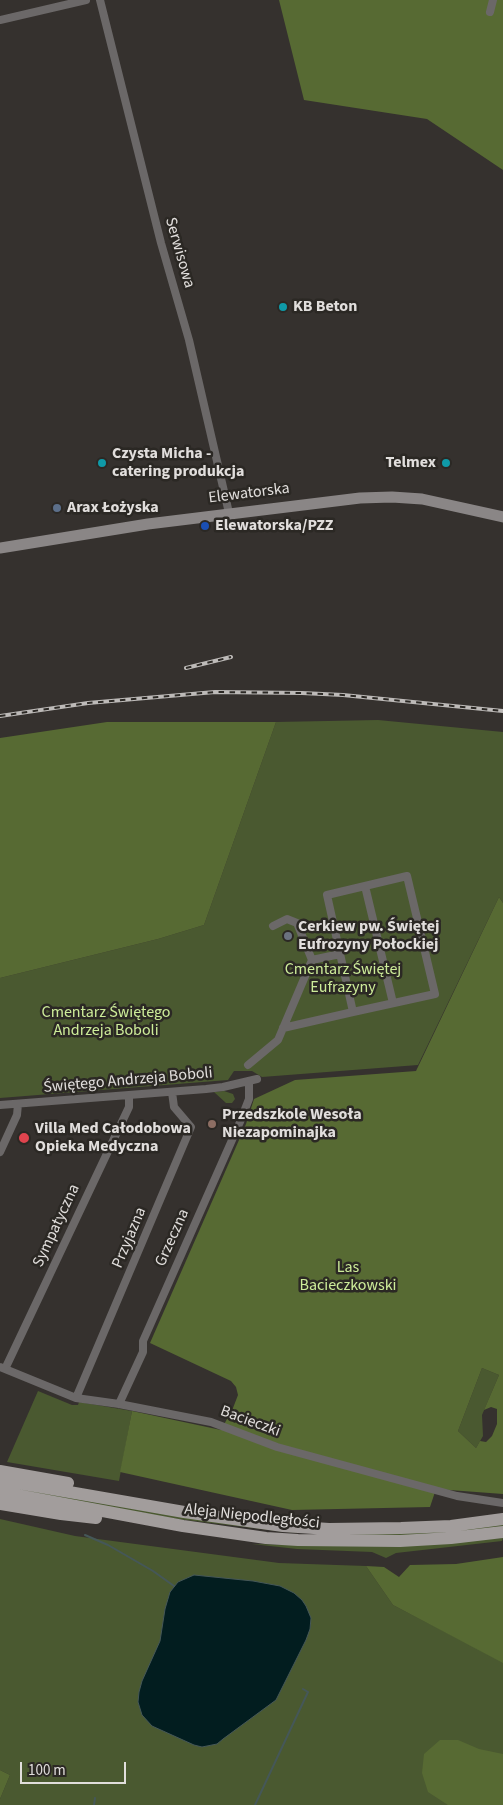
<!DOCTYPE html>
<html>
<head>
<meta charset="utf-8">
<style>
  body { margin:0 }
  #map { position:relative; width:503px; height:1805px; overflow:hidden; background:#35312e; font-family:"Source Sans 3",sans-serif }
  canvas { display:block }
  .scale { position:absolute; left:20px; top:1762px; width:106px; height:22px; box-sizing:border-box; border:2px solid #e1dedc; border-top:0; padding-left:6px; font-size:15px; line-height:18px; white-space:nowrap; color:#e1dedc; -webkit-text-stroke:4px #2b2824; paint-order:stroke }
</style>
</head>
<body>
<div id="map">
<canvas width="503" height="1805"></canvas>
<div class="scale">100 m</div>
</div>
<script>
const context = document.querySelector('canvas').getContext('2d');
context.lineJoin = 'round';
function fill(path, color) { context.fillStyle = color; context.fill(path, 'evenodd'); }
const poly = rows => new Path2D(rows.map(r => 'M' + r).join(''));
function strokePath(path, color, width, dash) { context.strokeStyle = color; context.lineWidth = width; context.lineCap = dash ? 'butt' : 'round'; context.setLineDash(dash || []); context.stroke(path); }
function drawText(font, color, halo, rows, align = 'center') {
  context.font = font + ' "Source Sans 3",sans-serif'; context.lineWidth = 5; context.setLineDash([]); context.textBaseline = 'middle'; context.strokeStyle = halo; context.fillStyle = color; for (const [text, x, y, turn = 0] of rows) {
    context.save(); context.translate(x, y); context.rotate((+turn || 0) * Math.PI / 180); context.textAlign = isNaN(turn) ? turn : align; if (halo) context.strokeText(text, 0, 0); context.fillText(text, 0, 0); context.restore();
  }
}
fill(poly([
  [378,720,503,732,503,903,499,897,418,1065,262,1077,252,1071,234,1071,228,1080,0,1098,0,978,158,939,204,925,276,722],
  [224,1091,233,1094,235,1099,232,1103,226,1103,214,1092],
  [482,1368,499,1375,482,1415,483,1436,476,1448,458,1431],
  [38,1391,72,1405,78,1405,79,1402,132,1411,119,1481,7,1462],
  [0,1485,239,1525,503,1525,503,1527,445,1534,388,1536,286,1532,170,1518,0,1488],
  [0,1519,75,1536,279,1563,366,1566,393,1605,503,1662,503,1805,0,1805,0,1799,10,1775,0,1770],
  [503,1538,502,1541,396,1553,386,1558,372,1552,297,1549,252,1544,298,1545]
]), '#4a5930');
fill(poly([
  [279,0,503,0,503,170,427,119,304,100],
  [107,722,276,722,204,925,158,939,0,978,0,738],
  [499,897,503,903,503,1494,436,1489,430,1507,292,1510,120,1472,132,1411,221,1430,233,1408,238,1395,236,1387,231,1381,150,1343,246,1124,254,1099,295,1080,416,1071],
  [482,1368,499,1375,484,1410,491,1407,497,1409,497,1424,492,1436,486,1442,480,1441,476,1448,458,1431],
  [503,1557,503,1663,393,1605,366,1566,384,1567,399,1577,410,1565,456,1564],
  [440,1740,458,1740,479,1749,503,1754,503,1805,448,1805,428,1792,422,1773,424,1754],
  [0,1770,10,1775,0,1799]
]), '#576a33');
const water = poly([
  [194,1575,253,1581,280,1586,294,1593,302,1600,306,1606,311,1618,310,1629,306,1640,276,1700,223,1739,217,1744,202,1747,194,1745,152,1726,142,1715,138,1702,139,1692,142,1681,160,1641,165,1609,170,1592,178,1582,194,1575]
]);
fill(water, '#021d1f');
strokePath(water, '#455758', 1);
strokePath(poly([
  [85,1535,108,1545,153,1571,174,1586],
  [94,1805,95,1798],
  [255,1805,308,1692,303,1689]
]), '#455758', 2);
strokePath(poly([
  [100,0,161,243,189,340,229,513],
  [490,12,493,0],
  [0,20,86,0],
  [365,886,393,1003],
  [273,926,287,919,297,923,312,960],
  [283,1028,353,1012,435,994,407,876,327,895,353,1012],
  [248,1065,278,1040,312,960,340,954],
  [0,1105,206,1089,223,1087,257,1079],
  [0,1152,17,1115,18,1104],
  [0,1367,76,1398,119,1404,211,1422,277,1447,457,1496,503,1503],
  [5,1369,129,1107,129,1095],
  [76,1398,191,1127,174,1107,172,1092],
  [119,1404,143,1352,143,1341,240,1122,249,1099,249,1081]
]), '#6b6868', 8);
strokePath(poly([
  [0,548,148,524,360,498,392,497,422,499,503,517]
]), '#8a8686', 11);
strokePath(poly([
  [0,1471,68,1483],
  [0,1480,184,1512,283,1526,329,1529,401,1528,451,1526,503,1519],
  [0,1492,183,1526,266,1538,298,1540,400,1541,451,1538,503,1532],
  [0,1504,61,1514,96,1518]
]), '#a29d9c', 12);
const rail = poly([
  [186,668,231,657],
  [0,716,88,703,215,692,302,693,343,695,503,711]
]);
strokePath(rail, '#bdbab8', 4);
strokePath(rail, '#2b2824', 2, [5.5]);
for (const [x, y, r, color] of [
  [283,307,5,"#0f9aa8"],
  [102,463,5,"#0f9aa8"],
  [446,463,5,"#0f9aa8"],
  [57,508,5,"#5c6f8a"],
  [205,526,5,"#1a4fb4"],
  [288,936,5,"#6b7280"],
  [212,1124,5,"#8d6e63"],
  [24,1138,6,"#e0444e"]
]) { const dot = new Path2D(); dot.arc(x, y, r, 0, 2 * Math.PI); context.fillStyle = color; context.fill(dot); strokePath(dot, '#2b2824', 2); }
drawText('16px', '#e1dedc', '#2b2824', [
  ["Serwisowa",179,253,74],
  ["Elewatorska",249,494,-7],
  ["Świętego Andrzeja Boboli",128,1081,-5],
  ["Sympatyczna",57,1226,-65],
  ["Przyjazna",130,1238,-67],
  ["Grzeczna",173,1238,-66],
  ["Bacieczki",250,1422,20],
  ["Aleja Niepodległości",252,1517,6]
]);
drawText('bold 16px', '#e1dedc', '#2b2824', [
  ["KB Beton",293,307],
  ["Czysta Micha -",112,454],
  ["catering produkcja",112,472],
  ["Telmex",436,463,"right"],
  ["Arax Łożyska",67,508],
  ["Elewatorska/PZZ",215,526],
  ["Cerkiew pw. Świętej",298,927],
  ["Eufrozyny Połockiej",298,945],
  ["Przedszkole Wesoła",222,1115],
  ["Niezapominajka",222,1133],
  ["Villa Med Całodobowa",35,1129],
  ["Opieka Medyczna",35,1147]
], 'left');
drawText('16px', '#cdec99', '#2b2824', [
  ["Cmentarz Świętej",343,970],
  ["Eufrazyny",343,988],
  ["Cmentarz Świętego",106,1013],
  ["Andrzeja Boboli",106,1031],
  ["Las",348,1268],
  ["Bacieczkowski",348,1286]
]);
</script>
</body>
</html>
